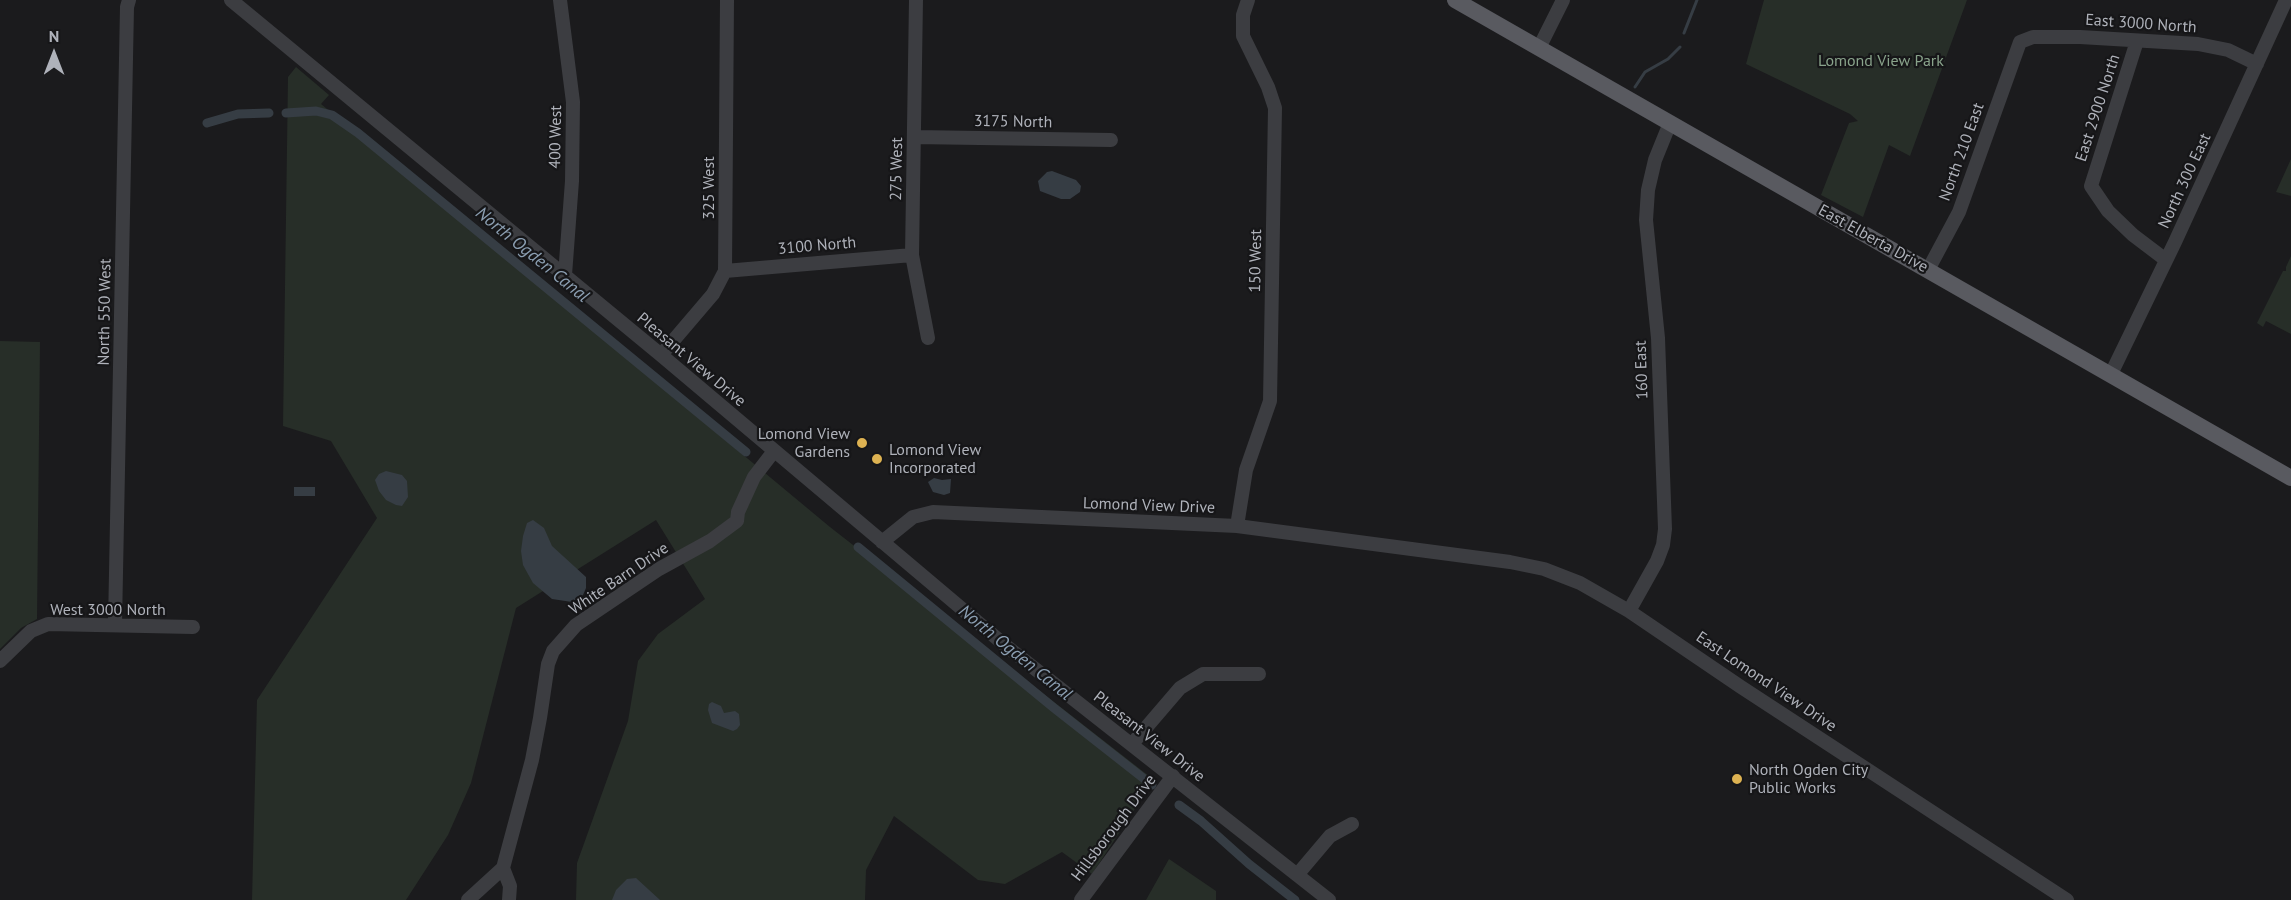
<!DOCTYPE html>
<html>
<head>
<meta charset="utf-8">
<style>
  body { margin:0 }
  #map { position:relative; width:2291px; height:900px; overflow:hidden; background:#1b1b1d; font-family:"PT Sans",sans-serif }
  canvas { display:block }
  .north { position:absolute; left:24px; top:24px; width:60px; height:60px; -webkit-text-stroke:4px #161618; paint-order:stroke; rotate:0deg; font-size:16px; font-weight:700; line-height:24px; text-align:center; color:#afb2ba }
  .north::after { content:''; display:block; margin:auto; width:21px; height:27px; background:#afb2ba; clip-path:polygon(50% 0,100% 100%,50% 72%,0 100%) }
</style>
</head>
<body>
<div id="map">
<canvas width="2291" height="900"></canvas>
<div class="north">N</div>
</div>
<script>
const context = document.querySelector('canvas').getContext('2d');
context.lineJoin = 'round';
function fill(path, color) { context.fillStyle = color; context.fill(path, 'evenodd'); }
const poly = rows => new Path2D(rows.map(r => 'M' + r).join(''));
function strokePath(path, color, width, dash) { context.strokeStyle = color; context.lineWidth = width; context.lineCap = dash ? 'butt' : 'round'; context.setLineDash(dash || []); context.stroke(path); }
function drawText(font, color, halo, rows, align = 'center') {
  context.font = font + ' "PT Sans",sans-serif'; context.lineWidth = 4.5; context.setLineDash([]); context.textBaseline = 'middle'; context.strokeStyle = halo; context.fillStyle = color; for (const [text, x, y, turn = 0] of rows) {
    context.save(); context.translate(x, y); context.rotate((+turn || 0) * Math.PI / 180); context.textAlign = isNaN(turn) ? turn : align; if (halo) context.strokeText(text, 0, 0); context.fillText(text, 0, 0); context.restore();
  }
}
fill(poly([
  [1764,0,1967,0,1910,156,1889,145,1863,217,1821,195,1849,123,1858,121,1850,114,1746,64],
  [296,67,329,95,321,104,830,527,1154,780,1092,874,1062,852,1005,884,978,880,894,816,866,870,865,900,576,900,577,863,628,721,638,661,658,634,705,599,656,520,516,608,471,783,448,835,406,900,252,900,257,700,377,518,331,441,283,426,288,77],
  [2291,159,2291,196,2276,192],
  [2291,256,2291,334,2266,321,2263,327,2257,323,2283,271,2286,271,2286,267],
  [0,341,40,342,37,619,21,628,0,649],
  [1169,859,1216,891,1216,900,1146,900]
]), '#272e28');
fill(poly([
  [1052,171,1076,180,1081,186,1080,192,1070,199,1061,199,1040,191,1038,181,1047,172],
  [386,471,402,475,407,481,408,497,402,506,396,505,386,500,379,491,375,480,379,474],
  [934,478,942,480,951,479,950,493,944,495,933,492,928,482],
  [294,487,315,487,315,496,294,496],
  [533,520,544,528,552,546,586,577,586,588,583,595,572,602,552,599,533,583,523,565,521,551,523,536,527,523],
  [712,702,721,706,724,713,735,711,739,714,740,725,737,729,733,731,712,723,708,710,709,704],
  [636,878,660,900,612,900,616,890,627,879]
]), '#363d44');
strokePath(poly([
  [1684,33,1697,0],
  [1635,87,1645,72,1668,59,1680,47]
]), '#363d44', 3);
strokePath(poly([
  [286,113,316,111,332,115,358,133,746,452],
  [207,123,238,114,269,113],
  [858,547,1054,708,1152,785],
  [1179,805,1201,821,1249,864,1295,900]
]), '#363d44', 9);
strokePath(poly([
  [231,0,661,355,1006,646,1329,900],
  [560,0,573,102,572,181,565,275],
  [916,0,912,255,928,338],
  [2137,41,2091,186,2108,211,2133,235,2166,260],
  [1539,48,1563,0],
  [914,137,1111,140],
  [1928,270,1959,212,2020,42,2033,37,2080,37,2198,44,2228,50,2257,64],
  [725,271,912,255],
  [661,355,713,294,725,271,727,0],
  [2111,374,2175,242,2286,0],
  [1237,526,1246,470,1270,401,1275,108,1268,87,1243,36,1243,15,1248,0],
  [882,542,913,517,933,512,1237,526,1510,562,1544,569,1580,583,1629,611,1741,687,2067,900],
  [1629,611,1657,561,1663,545,1665,529,1658,338,1646,220,1648,190,1655,160,1670,123],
  [115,624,127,7,129,0],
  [0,661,31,631,48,624,193,627],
  [1132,744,1180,688,1203,674,1259,674],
  [503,868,510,886,509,900],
  [1297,875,1330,836,1352,824],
  [468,900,503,868,532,760,540,718,548,664,553,651,576,625,659,569,710,541,737,521,738,512,754,477,774,451],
  [1081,900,1173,776]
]), '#3c3d41', 14);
strokePath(poly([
  [1455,0,2291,478]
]), '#595a60', 16);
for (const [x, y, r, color] of [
  [862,443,6,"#ddb252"],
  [877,459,6,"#ddb252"],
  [1737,779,6,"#ddb252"]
]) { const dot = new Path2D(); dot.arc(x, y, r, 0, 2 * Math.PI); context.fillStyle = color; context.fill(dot); strokePath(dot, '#161618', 2); }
drawText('16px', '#afb2ba', '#161618', [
  ["East 3000 North",2141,24,4],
  ["East 2900 North",2098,108,-72],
  ["3175 North",1013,122,1],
  ["400 West",556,137,-89],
  ["North 210 East",1962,152,-70],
  ["275 West",897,169,-89],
  ["North 300 East",2185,181,-65],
  ["325 West",709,188,-90],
  ["East Elberta Drive",1873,239,29],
  ["3100 North",817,246,-5],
  ["150 West",1256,261,-89],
  ["North 550 West",105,312,-89],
  ["Pleasant View Drive",691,360,40],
  ["160 East",1642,370,-92],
  ["Lomond View Drive",1149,506,2],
  ["White Barn Drive",619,579,-34],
  ["West 3000 North",108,610],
  ["East Lomond View Drive",1766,682,34],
  ["Pleasant View Drive",1149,737,38],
  ["Hillsborough Drive",1114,828,-53]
]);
drawText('16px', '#89a38b', '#161618', [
  ["Lomond View Park",1881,61]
]);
drawText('16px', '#afb2ba', '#161618', [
  ["Lomond View",850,434,"right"],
  ["Gardens",850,452,"right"],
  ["Lomond View",889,450],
  ["Incorporated",889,468],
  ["North Ogden City",1749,770],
  ["Public Works",1749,788]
], 'left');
drawText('italic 18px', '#8b9eb1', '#161618', [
  ["North Ogden Canal",532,255,39],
  ["North Ogden Canal",1015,653,39]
]);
</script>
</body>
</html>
